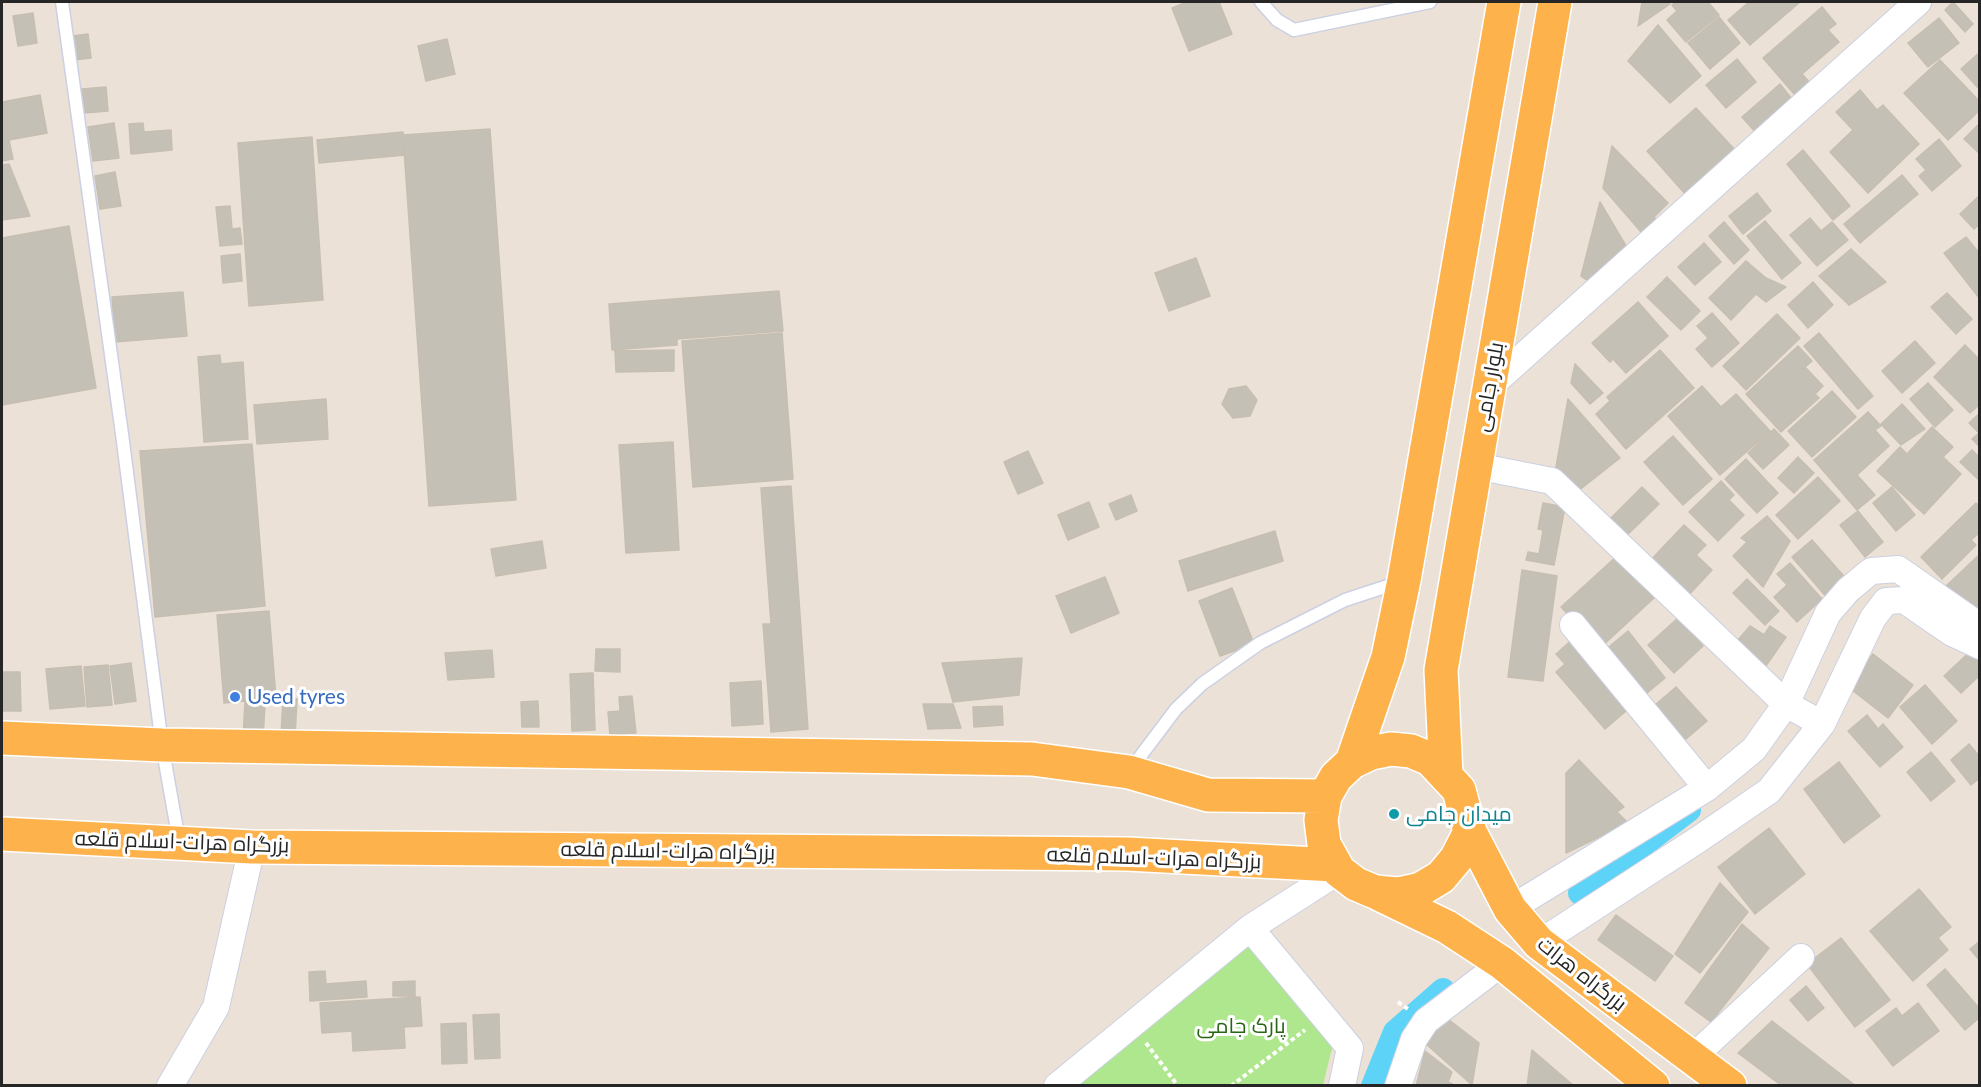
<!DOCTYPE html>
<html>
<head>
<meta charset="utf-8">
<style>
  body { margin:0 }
  #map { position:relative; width:1981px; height:1087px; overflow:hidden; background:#ebe1d6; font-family:Lato,sans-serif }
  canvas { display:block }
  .frame { position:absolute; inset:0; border:3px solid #262626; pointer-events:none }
</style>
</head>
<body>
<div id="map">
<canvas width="1981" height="1087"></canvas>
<div class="frame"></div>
</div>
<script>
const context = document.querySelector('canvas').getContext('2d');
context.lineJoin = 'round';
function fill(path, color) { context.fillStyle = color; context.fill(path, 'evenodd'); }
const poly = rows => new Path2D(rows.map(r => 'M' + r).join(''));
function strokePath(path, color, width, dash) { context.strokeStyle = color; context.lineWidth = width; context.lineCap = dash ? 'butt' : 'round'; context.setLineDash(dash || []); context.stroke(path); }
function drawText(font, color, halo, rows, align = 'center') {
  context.font = font + ' Lato,Cairo,sans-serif'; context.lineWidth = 6; context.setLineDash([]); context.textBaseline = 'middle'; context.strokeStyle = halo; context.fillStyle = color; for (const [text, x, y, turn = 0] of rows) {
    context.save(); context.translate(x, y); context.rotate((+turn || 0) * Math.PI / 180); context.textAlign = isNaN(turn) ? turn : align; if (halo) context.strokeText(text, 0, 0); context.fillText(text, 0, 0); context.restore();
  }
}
fill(poly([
  [1250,943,1333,1044,1323,1085,1077,1086]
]), '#aee78d');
strokePath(poly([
  [1580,893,1689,810],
  [1373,1086,1395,1032,1443,990]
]), '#5ed3f8', 24);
const building = poly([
  [1187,2,1219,2,1232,34,1189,51,1172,8,1187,2],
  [1642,2,1666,2,1670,4,1638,26,1642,2],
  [1676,2,1708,2,1719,15,1686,42,1667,20,1677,11,1672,5,1676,2],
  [1749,2,1800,2,1750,45,1728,20,1749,2],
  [1953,2,1973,24,1965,32,1945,10,1953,2],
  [1822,7,1836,24,1828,30,1839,42,1802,74,1810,83,1795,95,1763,58,1822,7],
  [33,13,37,43,18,46,13,16,33,13],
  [1719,17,1740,43,1710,69,1688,43,1719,17],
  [1939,18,1959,43,1928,67,1908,43,1939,18],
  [1658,25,1701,76,1670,103,1628,61,1658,25],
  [88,34,91,58,74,60,72,36,88,34],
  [447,39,455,74,426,81,418,46,447,39],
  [1980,52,1980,90,1961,69,1980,52],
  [1737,59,1756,82,1726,108,1706,85,1737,59],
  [1940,60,1980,102,1980,110,1948,140,1904,93,1940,60],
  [1780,84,1795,103,1758,135,1742,117,1780,84],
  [106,87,108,111,84,113,82,89,106,87],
  [1860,90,1877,110,1883,105,1919,144,1868,193,1830,152,1853,130,1836,112,1860,90],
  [40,95,47,133,9,140,13,159,2,161,2,102,40,95],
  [1696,108,1737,152,1687,196,1647,151,1696,108],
  [114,123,119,158,93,161,88,127,114,123],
  [143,123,144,132,171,130,172,150,131,154,129,124,143,123],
  [1980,123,1980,154,1964,139,1980,123],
  [490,129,516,500,429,506,403,135,490,129],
  [403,132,405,155,319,163,317,140,403,132],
  [312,137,323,300,249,306,238,143,312,137],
  [1939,139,1961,166,1932,191,1919,176,1926,170,1916,159,1939,139],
  [1612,146,1668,203,1654,217,1662,226,1648,240,1603,188,1612,146],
  [1803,150,1850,206,1833,220,1787,164,1803,150],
  [9,164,30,216,2,220,2,165,9,164],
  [115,172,121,206,100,209,95,176,115,172],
  [1902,175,1918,194,1860,243,1844,224,1902,175],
  [1757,193,1771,211,1743,234,1729,216,1757,193],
  [1980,195,1980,224,1974,229,1960,214,1980,195],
  [1600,202,1629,251,1595,285,1581,276,1600,202],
  [230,206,232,229,240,228,242,244,220,246,216,207,230,206],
  [1810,218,1821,231,1832,222,1848,240,1817,266,1790,235,1810,218],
  [1765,221,1801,263,1782,279,1747,236,1765,221],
  [1724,222,1749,250,1734,264,1709,236,1724,222],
  [69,226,96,388,2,405,2,238,69,226],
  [1966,237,1980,254,1980,299,1944,253,1966,237],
  [1704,243,1721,262,1695,285,1678,267,1704,243],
  [1851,249,1886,282,1849,305,1819,276,1851,249],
  [240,254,242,281,223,283,221,256,240,254],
  [1196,258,1210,296,1169,311,1155,273,1196,258],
  [1746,261,1766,278,1786,287,1766,302,1756,294,1731,320,1709,298,1746,261],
  [1667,277,1700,311,1681,330,1647,297,1667,277],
  [1813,282,1833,305,1808,328,1788,305,1813,282],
  [779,291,783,331,677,339,677,345,612,350,609,304,779,291],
  [183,292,187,336,115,342,112,297,183,292],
  [1947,293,1972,319,1956,334,1931,307,1947,293],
  [1638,302,1668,336,1626,373,1613,359,1610,362,1592,343,1638,302],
  [1712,313,1739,343,1712,367,1696,349,1708,338,1697,326,1712,313],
  [1777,314,1800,338,1746,390,1723,366,1777,314],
  [782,333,793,479,693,487,682,341,782,333],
  [1819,333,1873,396,1858,409,1804,346,1819,333],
  [1915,341,1935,363,1902,393,1882,371,1915,341],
  [1965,345,1980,360,1980,404,1970,413,1934,377,1965,345],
  [1798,346,1812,361,1805,367,1823,386,1815,394,1819,398,1781,432,1746,394,1798,346],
  [674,350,674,371,616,372,615,351,674,350],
  [1660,350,1694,388,1626,449,1596,414,1610,401,1607,397,1660,350],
  [220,355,221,364,243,362,248,439,204,442,198,357,220,355],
  [1575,364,1603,393,1590,404,1571,383,1575,364],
  [1928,383,1953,410,1935,427,1910,399,1928,383],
  [1246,386,1257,400,1250,416,1233,418,1222,404,1229,389,1246,386],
  [1702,386,1721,407,1736,394,1770,431,1720,475,1668,416,1702,386],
  [1832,391,1856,417,1812,457,1788,431,1832,391],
  [326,399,328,439,257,444,254,405,326,399],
  [1568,399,1620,458,1573,495,1555,473,1568,399],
  [1902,404,1925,429,1901,445,1881,424,1902,404],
  [1868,412,1881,426,1875,430,1889,446,1857,475,1875,495,1857,510,1814,460,1868,412],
  [1980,413,1980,447,1972,439,1979,433,1969,423,1980,413],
  [1932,427,1953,447,1943,457,1961,474,1924,514,1877,471,1900,447,1907,454,1932,427],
  [1774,429,1789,445,1763,469,1748,453,1774,429],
  [1673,436,1712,479,1683,505,1644,462,1673,436],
  [673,442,679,550,626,553,619,445,673,442],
  [252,444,265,606,155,617,140,451,252,444],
  [1972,450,1980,458,1980,481,1960,462,1972,450],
  [1028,451,1043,483,1018,494,1004,462,1028,451],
  [1798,457,1814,473,1794,493,1778,478,1798,457],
  [1746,459,1778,493,1757,513,1725,479,1746,459],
  [1818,477,1840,501,1798,539,1776,515,1818,477],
  [1721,481,1734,495,1729,500,1744,515,1718,541,1689,512,1721,481],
  [791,486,808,729,771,732,763,624,771,624,761,488,791,486],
  [1642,487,1659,504,1622,540,1605,524,1642,487],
  [1892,487,1915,515,1896,531,1873,503,1892,487],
  [1131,495,1137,511,1116,520,1109,504,1131,495],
  [1089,502,1099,527,1068,540,1058,515,1089,502],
  [1543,503,1565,507,1554,565,1526,560,1528,552,1539,554,1543,530,1538,529,1543,503],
  [1976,503,1980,507,1980,532,1971,540,1976,545,1942,579,1921,557,1976,503],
  [1858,511,1883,542,1865,557,1840,525,1858,511],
  [1767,516,1790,541,1763,587,1733,556,1747,542,1741,538,1767,516],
  [1684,525,1706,545,1696,555,1712,570,1684,600,1646,565,1684,525],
  [1275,531,1283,561,1188,591,1179,561,1275,531],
  [1812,540,1849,582,1829,600,1792,557,1812,540],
  [542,541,546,568,496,576,491,549,542,541],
  [1980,554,1980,610,1972,617,1944,588,1980,554],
  [1617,556,1655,597,1600,648,1561,607,1617,556],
  [1790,563,1822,599,1797,622,1774,597,1787,585,1777,574,1790,563],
  [1522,570,1557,576,1543,681,1508,677,1522,570],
  [1105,577,1119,613,1071,633,1056,596,1105,577],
  [1747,579,1779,611,1765,625,1733,593,1747,579],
  [1232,588,1254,644,1220,656,1199,601,1232,588],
  [269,611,276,698,224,703,217,615,269,611],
  [1678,618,1703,646,1674,673,1648,645,1678,618],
  [1750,626,1764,635,1770,626,1786,637,1763,670,1732,647,1750,626],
  [1628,631,1665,678,1641,698,1604,651,1628,631],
  [1574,638,1633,705,1605,729,1556,672,1565,664,1556,654,1574,638],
  [1976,646,1980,650,1980,675,1961,693,1944,676,1976,646],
  [596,649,620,649,620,672,595,671,596,649],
  [492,650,494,677,448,680,445,653,492,650],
  [1873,654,1913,685,1888,718,1848,687,1873,654],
  [1022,658,1019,695,953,702,942,663,1022,658],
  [131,663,136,701,115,704,110,666,131,663],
  [108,665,112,705,87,707,84,667,108,665],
  [81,666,85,706,50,709,46,669,81,666],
  [2,672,20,672,21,711,2,711,2,672],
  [593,673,595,730,572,731,570,674,593,673],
  [761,681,763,724,732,726,730,683,761,681],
  [1925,685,1957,721,1932,744,1900,707,1925,685],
  [1676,687,1707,721,1679,745,1648,711,1676,687],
  [632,696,636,733,610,735,608,712,620,711,619,697,632,696],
  [283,698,297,699,295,738,281,737,283,698],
  [538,701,539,727,522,727,521,702,538,701],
  [245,702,265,703,263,740,243,739,245,702],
  [923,704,953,704,961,728,928,729,923,704],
  [1002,706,1003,725,974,727,973,707,1002,706],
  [1867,715,1878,729,1883,724,1903,747,1880,767,1848,731,1867,715],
  [1969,744,1980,757,1980,778,1971,785,1951,760,1969,744],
  [1931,752,1955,781,1931,801,1907,772,1931,752],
  [1579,760,1624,807,1617,812,1628,823,1566,853,1566,773,1579,760],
  [1839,762,1880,816,1844,843,1804,789,1839,762],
  [1769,828,1805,874,1755,914,1718,867,1769,828],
  [1720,883,1748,912,1700,973,1675,954,1720,883],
  [1919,889,1951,927,1938,938,1948,950,1913,981,1870,931,1919,889],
  [1616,915,1673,956,1655,981,1598,940,1616,915],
  [1742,924,1769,948,1711,1022,1685,1003,1742,924],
  [1841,938,1890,1000,1855,1027,1807,964,1841,938],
  [1980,941,1980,961,1970,949,1980,941],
  [1945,969,1980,1009,1980,1017,1965,1030,1927,985,1945,969],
  [325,971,326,984,366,981,367,997,310,1001,309,972,325,971],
  [415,981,415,996,393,996,393,982,415,981],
  [1806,986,1824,1008,1808,1021,1790,1000,1806,986],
  [420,997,422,1026,404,1027,405,1048,353,1051,352,1031,322,1033,320,1003,420,997],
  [1918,1003,1939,1031,1893,1066,1866,1031,1896,1008,1902,1016,1918,1003],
  [499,1014,500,1058,475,1059,473,1015,499,1014],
  [1448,1019,1479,1043,1472,1085,1425,1043,1448,1019],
  [1772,1021,1856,1086,1782,1086,1738,1053,1772,1021],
  [466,1023,467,1063,442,1064,441,1024,466,1023],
  [1532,1050,1574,1086,1527,1086,1532,1050],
  [1425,1051,1452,1072,1448,1082,1456,1086,1416,1086,1425,1051]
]);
fill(building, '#c5c0b5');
strokePath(building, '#c6beb0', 1.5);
const service = poly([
  [62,2,122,434,162,745,179,841],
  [1261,2,1277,20,1294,30,1430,2],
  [1130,770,1176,709,1202,684,1260,643,1345,600,1400,582]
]);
const minor = poly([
  [1489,387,1918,2],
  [1476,466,1552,481,1786,704,1822,724],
  [1573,625,1707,788],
  [1510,909,1707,788,1754,749,1786,704,1828,613,1848,590,1871,571,1898,569,1974,622,1980,622],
  [1250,928,1350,1048,1342,1086],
  [1539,943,1699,839,1769,791,1822,724,1873,618,1886,601,1904,600,1952,633,1980,646],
  [1692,1058,1801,957],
  [170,1086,216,1007,252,847],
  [1057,1086,1250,928,1339,871],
  [1398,1086,1414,1039,1426,1021,1502,963]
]);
const trunk = poly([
  [2,738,162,745,1032,759,1129,772,1208,795,1325,796],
  [1352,762,1388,657,1404,580,1504,2],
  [1446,775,1441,670,1555,2],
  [1470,832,1456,859,1441,877,1421,889,1398,894,1375,892,1356,884,1339,871,1324,844,1321,820,1325,796,1336,777,1352,762,1371,753,1391,749,1411,751,1430,759,1459,790,1470,832,1510,909,1539,943,1730,1086],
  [2,834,252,847,1127,854,1335,865],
  [1379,894,1447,927,1502,963,1653,1086]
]);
strokePath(service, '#cbd0e2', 15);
strokePath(minor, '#cbd0e2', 28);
strokePath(trunk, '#fff', 36);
strokePath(poly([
  [1398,1002,1408,1009],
  [1146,1043,1178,1086],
  [1231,1086,1305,1030]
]), '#fff', 4, [4.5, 3]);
strokePath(service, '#fff', 12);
strokePath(minor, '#fff', 26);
strokePath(trunk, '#feb24c', 33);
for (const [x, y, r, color] of [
  [235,697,6,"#3f7fe0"],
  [1394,814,6,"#0f9aa8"]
]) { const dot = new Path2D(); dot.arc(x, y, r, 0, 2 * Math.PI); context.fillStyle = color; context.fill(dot); strokePath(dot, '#fff', 2); }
drawText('21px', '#262626', '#fff', [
  ["بلوار جامی",1489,387,-80],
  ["بزرگراه هرات-اسلام قلعه",182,842,2],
  ["بزرگراه هرات-اسلام قلعه",668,851,1],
  ["بزرگراه هرات-اسلام قلعه",1154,858,2],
  ["بزرگراه هرات",1582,974,38]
]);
drawText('21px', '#366cbe', '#fff', [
  ["Used tyres",247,697]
], 'left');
drawText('21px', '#0d838f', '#fff', [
  ["میدان جامی",1406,814]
], 'left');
drawText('21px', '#266713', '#fff', [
  ["پارک جامی",1241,1026]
]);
</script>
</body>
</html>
